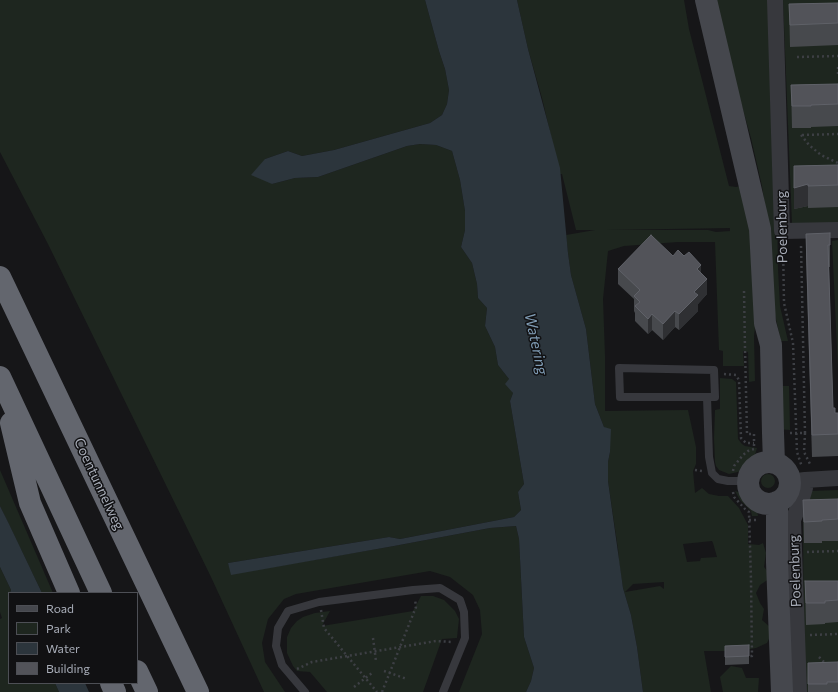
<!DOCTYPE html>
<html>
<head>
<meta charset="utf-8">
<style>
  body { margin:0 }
  #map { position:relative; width:838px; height:692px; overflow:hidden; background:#161618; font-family:Commissioner,sans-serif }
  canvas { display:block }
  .legend { position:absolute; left:8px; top:592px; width:130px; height:92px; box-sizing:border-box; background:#111113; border:1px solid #4d4f55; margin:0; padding:5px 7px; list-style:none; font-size:12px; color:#a8adb8 }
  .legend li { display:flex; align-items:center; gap:8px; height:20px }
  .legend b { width:20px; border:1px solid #4d4f55 }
</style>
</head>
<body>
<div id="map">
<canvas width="838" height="692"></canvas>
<ul class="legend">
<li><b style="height:5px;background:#45474d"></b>Road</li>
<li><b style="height:11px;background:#1e261f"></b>Park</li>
<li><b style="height:11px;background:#2c353c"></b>Water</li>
<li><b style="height:11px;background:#525359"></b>Building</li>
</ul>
</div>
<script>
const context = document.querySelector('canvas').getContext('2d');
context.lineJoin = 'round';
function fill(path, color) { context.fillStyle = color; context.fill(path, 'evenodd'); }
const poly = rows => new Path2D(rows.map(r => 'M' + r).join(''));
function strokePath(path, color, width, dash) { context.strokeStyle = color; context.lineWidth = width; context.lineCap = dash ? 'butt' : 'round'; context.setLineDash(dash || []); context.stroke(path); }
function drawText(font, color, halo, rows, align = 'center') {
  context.font = font + ' Commissioner,sans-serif'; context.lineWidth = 3; context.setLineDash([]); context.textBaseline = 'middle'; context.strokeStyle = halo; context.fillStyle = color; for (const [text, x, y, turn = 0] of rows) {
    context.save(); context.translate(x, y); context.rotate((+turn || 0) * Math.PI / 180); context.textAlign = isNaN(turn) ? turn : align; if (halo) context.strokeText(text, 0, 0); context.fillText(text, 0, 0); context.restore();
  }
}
fill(poly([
  [0,0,425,0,439,51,445,69,449,90,447,104,442,115,430,123,334,150,302,156,288,151,265,159,272,184,295,178,318,177,407,146,420,144,436,145,452,151,460,180,465,211,465,230,461,247,472,263,477,284,478,298,487,308,485,326,495,347,498,365,509,379,513,393,510,401,524,484,518,492,521,510,514,517,400,539,389,537,228,563,232,574,394,546,490,528,516,526,519,539,524,637,534,668,531,681,526,692,459,692,482,634,480,610,473,595,450,577,430,571,296,594,284,599,268,619,262,643,265,662,285,692,264,692,211,577,48,244,0,152],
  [517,0,684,0,689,29,729,186,736,187,741,186,747,189,757,309,754,336,755,381,749,382,748,352,743,351,744,366,723,366,723,351,719,350,715,242,678,242,624,246,608,251,603,299,605,356,605,411,688,410,696,447,696,464,693,471,695,493,702,488,709,494,719,496,728,496,739,508,748,525,748,544,759,545,763,543,766,553,764,567,768,572,769,579,760,585,756,593,760,603,764,609,762,620,770,627,772,633,767,643,756,648,740,651,704,651,711,692,643,692,637,647,631,615,623,588,619,562,618,549,608,481,608,462,610,452,604,427,595,404,586,329,571,275,568,253,566,235,595,230,576,230,562,174,560,174,542,98,528,49],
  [730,228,730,231,716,232,708,230,607,230],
  [712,541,713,543,717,557,701,558,700,561,687,562,683,544],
  [664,582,664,589,660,586,625,592,633,584],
  [714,0,772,0,775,89,778,269,780,306,788,341,781,341,771,298,768,226,762,186,751,138,724,43],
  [783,0,838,0,838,223,792,224],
  [838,240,838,370,832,241],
  [720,378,732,379,736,382,738,439,742,444,745,446,757,448,755,455,746,468,742,471,729,474,719,470,716,466,715,462,714,438,715,410,720,409],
  [783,386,789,386,790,430,778,429],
  [0,470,53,593,42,593,0,506],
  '761 481a7 7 0 1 1 14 0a7 7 0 1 1-14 0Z',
  [838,490,838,692,804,692,803,516,811,491],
  [735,491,742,493,748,496,751,500,757,510,758,516,752,516,751,511,740,500],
  [0,567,11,590,10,593,9,593,8,602,9,683,55,683,59,692,0,692,0,619,2,618,0,612],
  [421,596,433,596,444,600,455,611,459,619,458,628,457,638,442,639,423,692,327,692,310,672,297,671,293,666,287,653,287,637,291,628,297,621,303,617,315,613,330,611,322,626,413,611],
  [731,666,742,668,746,678,759,678,758,692,723,692,720,677]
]), '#1e261f');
fill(poly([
  [425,0,517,0,528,49,560,168,568,253,571,275,586,329,595,404,604,427,611,429,610,452,608,462,608,481,623,588,631,615,637,647,643,692,526,692,531,681,534,668,524,637,519,539,516,526,490,528,394,546,231,575,228,563,389,537,400,539,514,517,521,510,518,492,524,484,510,401,513,393,505,384,509,379,498,365,495,347,485,326,487,308,478,298,477,284,472,263,461,247,465,230,465,211,460,180,452,151,436,145,420,144,407,146,318,177,295,178,272,184,251,175,265,159,288,151,302,156,334,150,430,123,442,115,447,104,449,90,445,69,439,51],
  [0,506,9,524,42,593,10,593,11,590,0,567],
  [55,683,85,683,89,692,59,692]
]), '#2c353c');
strokePath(poly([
  [797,57,838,56],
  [838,67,838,74],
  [801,135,809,145,821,155,838,163],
  [802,135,838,134],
  [783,244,784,303,793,343,797,452,802,467],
  [724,374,736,375,739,380,741,438,746,443,754,443],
  [790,433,805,433,801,245],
  [805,433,804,452,811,466],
  [695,470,702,471],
  [733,471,734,466,743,455,748,451,754,449,754,434,747,434,745,349,744,290],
  [733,492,734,497,745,509,749,512,751,580,752,656,749,656],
  [749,520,759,520],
  [807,552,838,551],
  [321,610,324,628,377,692],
  [810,635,838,634],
  [373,638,376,661],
  [819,657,826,664],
  [297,669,312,662,436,641,452,642],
  [384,671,407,679],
  [354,687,372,673],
  [382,692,416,607,415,599]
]), '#3d3f44', 2.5, [2, 3]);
strokePath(poly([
  [707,397,620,397,619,368,714,370,715,397,707,397,709,457,712,473,718,479,728,481,748,481],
  [305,692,282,665,276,646,278,628,288,611,319,602,413,590,440,588,460,600,464,612,465,638,443,692]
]), '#37383d', 8);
strokePath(poly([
  [775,0,782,231,838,230],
  [790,482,805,480,838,478],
  [799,692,793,520,802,498,805,488,805,480]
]), '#37383d', 16);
strokePath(poly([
  [706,0,760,229,765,323,771,345,773,433,774,463],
  '748 483a21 21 0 1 1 42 0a21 21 0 1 1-42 0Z',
  [777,502,777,562,782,692]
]), '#45474d', 22);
strokePath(poly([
  [0,277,198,692],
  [0,377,101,593],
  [11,423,30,503,69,593],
  [137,671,147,692],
  [111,683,115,692]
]), '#63666e', 22);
fill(poly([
  [838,3,838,45,790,47,789,4],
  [838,84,838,126,811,127,811,128,792,128,791,85],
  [838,165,838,207,808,208,808,206,794,209,794,166],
  [806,234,830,245,830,267,829,267,833,408,835,413,838,413,838,456,812,457,806,256],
  [673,256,701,273,707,294,698,304,698,311,679,330,675,327,663,340,652,330,648,334,635,321,635,313,634,311,634,299,618,284,618,269],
  [838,499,838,541,822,541,822,543,804,543,803,500],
  [805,581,838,581,838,622,825,623,825,624,806,625],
  [749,645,749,664,725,665,725,646],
  [838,662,838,692,808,692,808,663]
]), '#47494d');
fill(poly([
  [808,184,808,206,794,209,794,188],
  [701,265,701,280,697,269],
  [707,279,707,294,698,304,698,311,679,330,679,314,694,292],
  [675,311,675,327,663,340,663,324],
  [652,314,652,330,648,334,648,319]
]), '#2f3033');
const building = poly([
  [838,3,838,23,790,25,789,4,838,3],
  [838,84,838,104,811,105,811,106,792,106,791,85,838,84],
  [838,165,838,185,808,186,808,184,794,188,794,166,838,165],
  [830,233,830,245,828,245,833,408,835,408,835,413,838,413,838,434,812,435,806,234,830,233],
  [651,235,673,256,678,250,684,256,689,252,701,265,697,269,707,279,694,292,698,295,679,314,675,311,663,324,652,314,648,319,635,306,640,302,634,296,640,290,618,269,651,235],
  [838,499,838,519,822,520,822,521,804,522,803,500,838,499],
  [805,581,838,581,838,600,825,601,825,603,806,603,805,581],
  [749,645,749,656,725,657,725,646,749,645],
  [838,662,838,682,827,682,827,684,808,684,808,663,838,662]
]);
fill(building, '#525359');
strokePath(building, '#5f6168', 1);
drawText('14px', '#a8adb8', '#111113', [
  ["Poelenburg",782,227,-91],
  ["Coentunnelweg",99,484,65],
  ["Poelenburg",795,571,-92]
]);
drawText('italic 15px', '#7f9bb3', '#111113', [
  ["Watering",536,344,78]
]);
</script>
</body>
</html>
